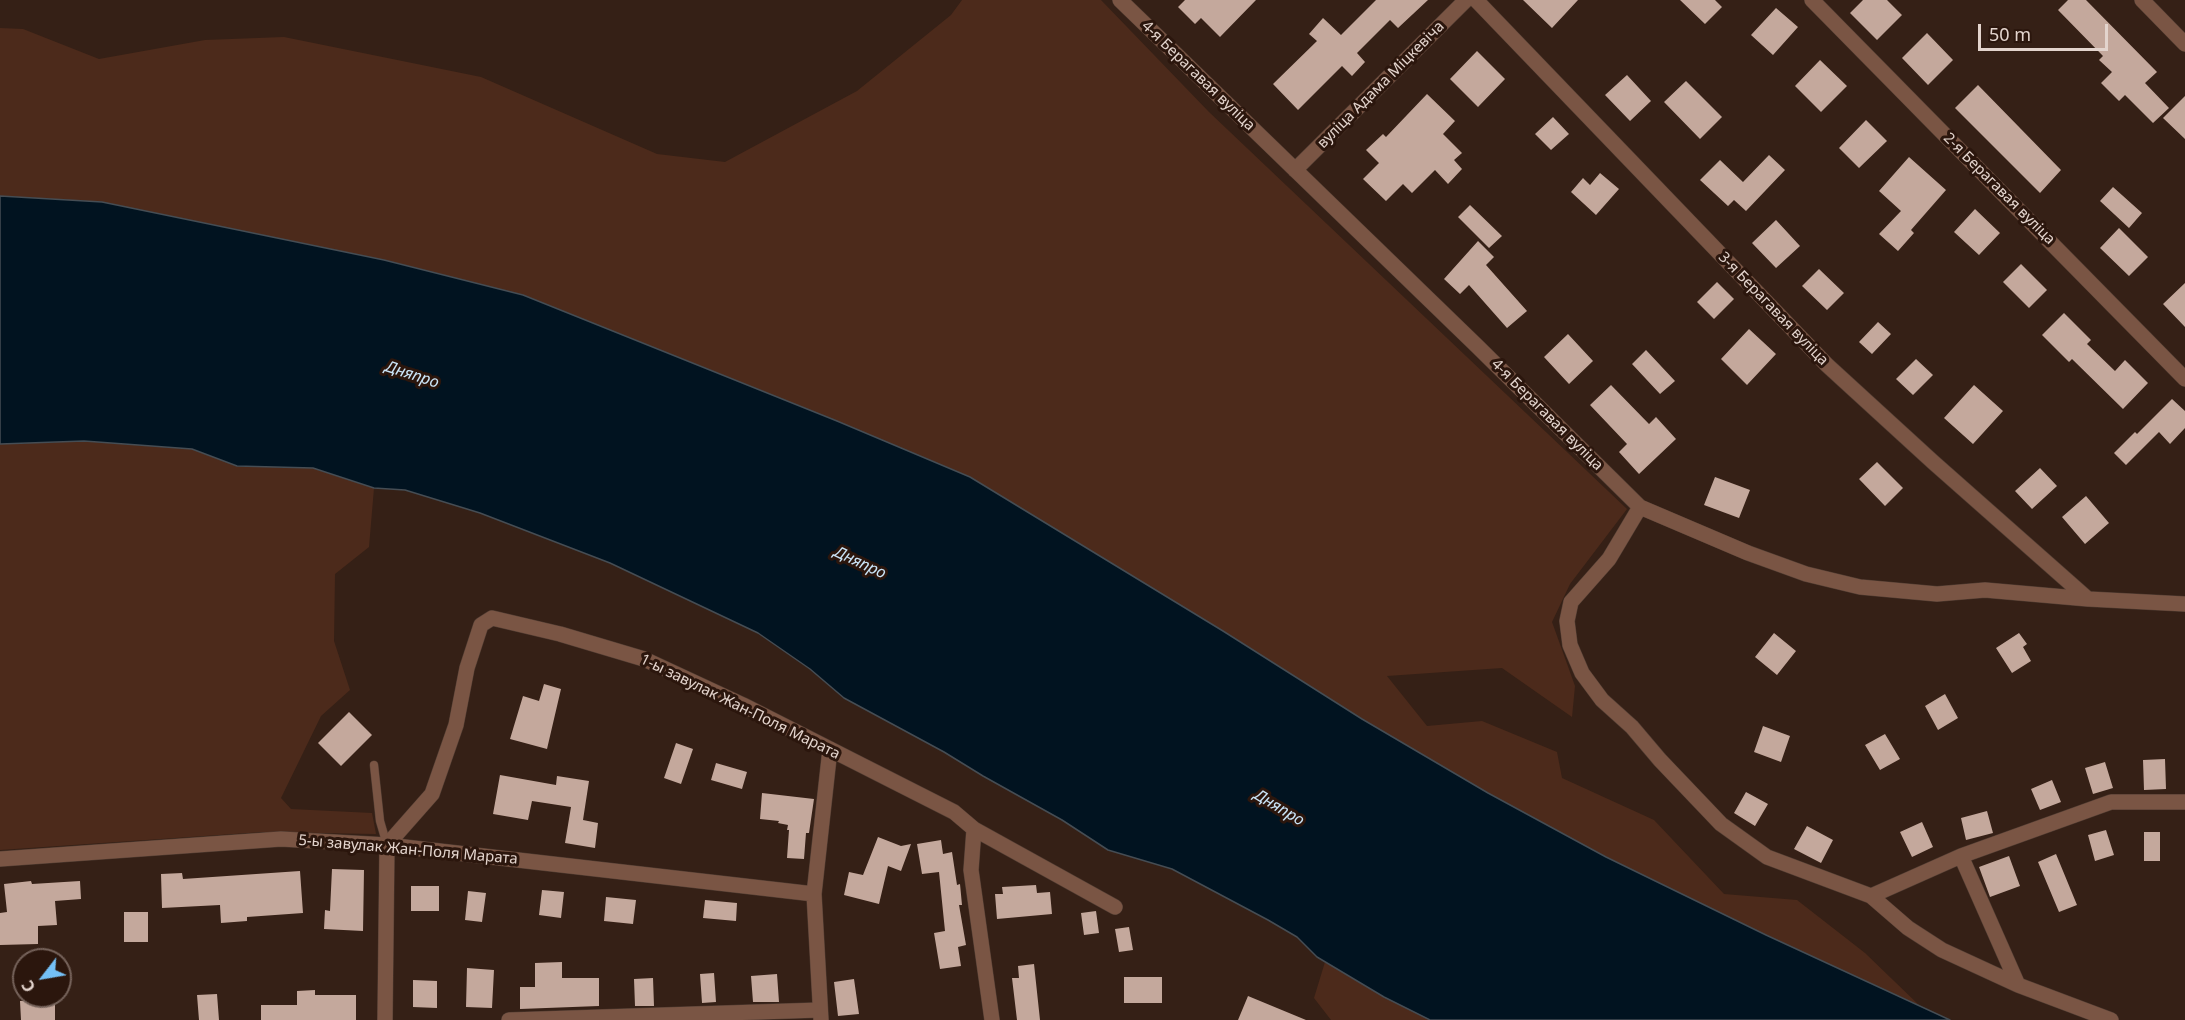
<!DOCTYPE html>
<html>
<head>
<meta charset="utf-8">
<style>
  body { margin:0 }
  #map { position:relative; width:2185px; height:1020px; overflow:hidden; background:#352016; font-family:"Noto Sans",sans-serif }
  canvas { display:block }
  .north { position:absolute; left:12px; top:948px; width:60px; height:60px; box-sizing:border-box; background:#2b160d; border:2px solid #75625a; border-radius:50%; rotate:239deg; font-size:16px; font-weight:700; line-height:24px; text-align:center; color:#e3d4cd }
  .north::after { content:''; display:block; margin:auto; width:21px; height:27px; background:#74c0f6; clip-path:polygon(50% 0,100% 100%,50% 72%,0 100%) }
  .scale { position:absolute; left:1978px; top:24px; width:130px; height:27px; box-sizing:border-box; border:3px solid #e3d4cd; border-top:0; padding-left:8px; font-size:18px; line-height:21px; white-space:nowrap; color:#e3d4cd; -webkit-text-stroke:4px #2b160d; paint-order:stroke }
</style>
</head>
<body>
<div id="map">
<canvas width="2185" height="1020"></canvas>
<div class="north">С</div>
<div class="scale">50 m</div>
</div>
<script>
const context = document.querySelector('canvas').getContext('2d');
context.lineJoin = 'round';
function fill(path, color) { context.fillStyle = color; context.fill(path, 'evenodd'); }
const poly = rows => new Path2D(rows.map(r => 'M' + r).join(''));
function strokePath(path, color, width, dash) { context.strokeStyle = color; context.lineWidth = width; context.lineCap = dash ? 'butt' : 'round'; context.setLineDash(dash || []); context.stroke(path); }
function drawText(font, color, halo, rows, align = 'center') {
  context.font = font + ' "Noto Sans",sans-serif'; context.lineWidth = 6; context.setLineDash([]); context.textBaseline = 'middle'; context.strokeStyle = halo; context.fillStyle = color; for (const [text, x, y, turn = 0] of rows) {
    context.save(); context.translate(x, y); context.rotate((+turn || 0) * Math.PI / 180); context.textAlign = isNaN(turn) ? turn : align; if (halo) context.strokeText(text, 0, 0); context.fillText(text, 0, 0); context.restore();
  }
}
fill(poly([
  [962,0,1101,0,1209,112,1627,509,1570,584,1552,622,1575,686,1572,717,1502,668,1387,676,1427,726,1482,721,1557,752,1562,778,1654,820,1724,894,1797,900,1865,953,1921,1007,1766,935,1606,857,1488,793,1362,719,1223,631,1064,535,837,421,523,295,384,260,102,202,0,196,0,28,23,29,99,59,205,40,284,37,481,77,657,154,725,162,857,91,951,15],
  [84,441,192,449,237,466,312,468,374,488,369,547,335,574,334,641,350,690,321,716,281,798,291,809,372,813,376,834,263,832,0,850,0,444],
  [1325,962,1384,997,1430,1020,1331,1020,1314,998]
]), '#4c2a1b');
const water = poly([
  [0,196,102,202,384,260,523,295,837,421,970,477,1223,631,1362,719,1488,793,1606,857,1766,935,1950,1020,1430,1020,1384,997,1317,957,1297,937,1268,920,1172,869,1108,850,1062,820,983,776,944,752,844,698,810,669,758,633,610,563,480,513,405,490,374,488,313,468,237,466,192,449,84,441,0,444,0,196]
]);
fill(water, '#011320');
strokePath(water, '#454d54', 1.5);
fill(poly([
  [1185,0,1256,0,1220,37,1201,18,1195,24,1178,7],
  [1376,0,1428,0,1398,28,1390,20,1357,53,1365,62,1352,76,1342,66,1298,110,1273,84,1317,41,1309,34,1323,18,1341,35],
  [1523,0,1578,0,1552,28],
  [1680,0,1715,0,1722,7,1705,24],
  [1863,0,1887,0,1902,15,1877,40,1850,13],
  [2068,0,2086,0,2157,72,2145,83,2169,108,2153,123,2125,95,2119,101,2101,83,2112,72,2099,60,2103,56,2058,10],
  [1776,8,1798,27,1773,55,1751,35],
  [1927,33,1953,60,1928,85,1902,58],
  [1477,51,1505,79,1478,107,1450,79],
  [1820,60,1847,86,1821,112,1795,86],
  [1627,75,1651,101,1630,121,1605,95],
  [1686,81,1722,117,1700,139,1664,102],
  [1978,85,2061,170,2040,193,1955,108],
  [1427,94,1455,121,1443,134,1462,153,1454,160,1462,169,1448,184,1435,170,1412,193,1403,184,1386,201,1363,179,1379,163,1366,150,1383,134,1386,137],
  [2185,96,2185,139,2163,118],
  [1553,117,1569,134,1551,150,1535,134],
  [1866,120,1887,141,1859,168,1839,148],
  [1769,155,1785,170,1746,211,1734,200,1728,206,1700,180,1720,160,1743,182],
  [1909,157,1946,190,1911,230,1914,233,1898,251,1879,234,1901,211,1879,191],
  [1600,173,1619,189,1596,215,1571,192,1583,178,1590,185],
  [2113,187,2142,213,2129,228,2100,201],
  [1470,205,1502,236,1489,248,1458,217],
  [1975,209,2000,233,1979,255,1954,232],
  [1776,220,1800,246,1776,268,1752,243],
  [2119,228,2148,257,2129,276,2100,248],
  [1478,241,1494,257,1486,265,1527,311,1507,328,1469,285,1460,294,1444,279],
  [2021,264,2047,290,2029,308,2003,282],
  [1819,269,1844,293,1827,310,1802,286],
  [1717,282,1734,299,1714,319,1697,302],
  [2185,283,2185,327,2163,304],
  [2064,313,2091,340,2087,344,2115,371,2125,360,2148,383,2123,409,2072,359,2069,362,2042,335],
  [1878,322,1891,334,1872,354,1859,342],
  [1749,329,1776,354,1747,385,1721,359],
  [1568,334,1593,361,1569,384,1544,357],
  [1646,350,1675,381,1660,394,1632,364],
  [1916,359,1933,375,1913,395,1896,379],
  [1611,385,1649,424,1656,417,1676,439,1639,474,1619,452,1627,444,1590,405],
  [1974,385,2003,411,1973,444,1944,418],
  [2172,399,2185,411,2185,428,2170,444,2159,432,2126,465,2114,453,2135,432,2137,434],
  [1877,462,1903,488,1885,506,1859,479],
  [2040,468,2057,486,2032,509,2015,491],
  [1715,477,1750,490,1739,518,1704,505],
  [2086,496,2109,523,2085,544,2062,517],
  [1774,633,1796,651,1777,675,1755,657],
  [2019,633,2027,644,2023,647,2031,661,2012,673,1996,648],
  [544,684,561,689,547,749,510,739,523,696,539,701],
  [1945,694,1958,718,1938,730,1925,706],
  [349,712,372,735,341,766,318,743],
  [1763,726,1790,736,1781,762,1754,752],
  [1885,734,1900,759,1880,770,1865,745],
  [676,743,693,749,681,784,664,778],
  [2165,759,2166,789,2144,790,2143,760],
  [2105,762,2113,788,2093,794,2085,768],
  [716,763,747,772,742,789,711,780],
  [500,775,556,785,557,776,589,781,583,820,598,823,595,848,565,843,571,807,532,801,528,820,493,814],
  [2052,780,2061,802,2040,810,2031,789],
  [1746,792,1768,804,1755,826,1734,813],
  [762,793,814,799,809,833,806,833,804,859,787,858,789,830,787,830,788,825,778,823,779,821,760,819],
  [1987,811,1993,833,1966,840,1961,818],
  [1922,822,1933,847,1912,857,1900,832],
  [1807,826,1833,840,1821,863,1794,849],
  [2106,830,2114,855,2095,861,2088,835],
  [2144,832,2160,832,2160,861,2144,861],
  [878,837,901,846,911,844,901,871,888,866,879,904,844,895,849,872,863,875],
  [941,840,943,854,952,852,957,885,960,884,962,905,959,905,966,945,958,947,961,966,940,969,934,933,945,931,939,872,922,874,917,844],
  [2056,854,2077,905,2059,912,2038,862],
  [2009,856,2020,886,1990,897,1979,867],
  [332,869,364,870,363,931,324,929,325,910,330,911],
  [300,871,303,913,247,917,247,921,221,923,220,905,162,908,161,874,182,873,183,879],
  [31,881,32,884,80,881,81,899,55,901,57,925,38,926,38,944,0,945,0,913,7,912,4,884],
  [1036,885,1037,893,1050,892,1052,914,997,919,995,894,1003,894,1002,887],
  [411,886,439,886,439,911,411,911],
  [542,890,564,892,561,918,539,915],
  [468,891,486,893,482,922,465,920],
  [606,897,636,900,633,924,604,921],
  [705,900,737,903,736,921,703,918],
  [1096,911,1099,933,1084,935,1081,913],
  [124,912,148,912,148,942,124,942],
  [1129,927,1133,950,1119,952,1115,929],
  [562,962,562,978,599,978,599,1006,520,1009,520,987,535,987,535,963],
  [1034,964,1040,1020,1017,1020,1012,978,1019,978,1018,966],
  [467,968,494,970,492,1008,466,1007],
  [714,973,716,1002,702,1003,700,974],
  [777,974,779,1002,753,1002,751,976],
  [1124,977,1162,977,1162,1003,1124,1003],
  [653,978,654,1006,635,1006,634,979],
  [854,979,859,1014,838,1016,834,982],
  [413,980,437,981,437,1008,413,1007],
  [315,990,315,995,356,995,356,1020,261,1020,261,1005,297,1005,297,991],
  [217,994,219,1020,199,1020,197,995],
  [1248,996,1306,1020,1238,1020],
  [55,1000,55,1020,21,1020,20,1001]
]), '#c4a89c');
const service = poly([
  [374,765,380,821,387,845]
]);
const minor = poly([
  [1120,0,1478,347,1640,507,1748,553,1806,574,1860,587,1937,594,1985,590,2088,599,2185,604],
  [1476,0,1827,365,1933,462,2088,599],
  [1812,0,2185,379],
  [2142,0,2185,44],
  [1295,170,1466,0],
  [1640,507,1609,559,1571,602,1567,621,1570,645,1582,673,1602,700,1632,727,1660,760,1721,824,1767,857,1871,896,1961,856,2111,802,2185,802],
  [974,829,971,870,992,1020],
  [1961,856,2018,985,2111,1020],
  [0,859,281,839,387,845,814,894],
  [1871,896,1908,928,1942,950,2018,985],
  [385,1020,387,845,432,794,456,725,467,668,481,625,492,618,560,634,644,659,743,705,954,812,974,829,1115,907],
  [509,1020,820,1010],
  [821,1020,814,894,830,749]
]);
strokePath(service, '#513d33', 9);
strokePath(minor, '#513d33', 16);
strokePath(service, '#7a5544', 8);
strokePath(minor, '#7a5544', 15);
drawText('15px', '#e3d4cd', '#2b160d', [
  ["4-я Берагавая вуліца",1198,76,44],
  ["вуліца Адама Міцкевіча",1381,85,-45],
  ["2-я Берагавая вуліца",1999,189,45],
  ["3-я Берагавая вуліца",1773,309,46],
  ["4-я Берагавая вуліца",1547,415,45],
  ["1-ы завулак Жан-Поля Марата",740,707,26],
  ["5-ы завулак Жан-Поля Марата",408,850,5]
]);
drawText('italic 16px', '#cbe5f8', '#2b160d', [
  ["Дняпро",412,375,18],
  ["Дняпро",860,563,25],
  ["Дняпро",1279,808,31]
]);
</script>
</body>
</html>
